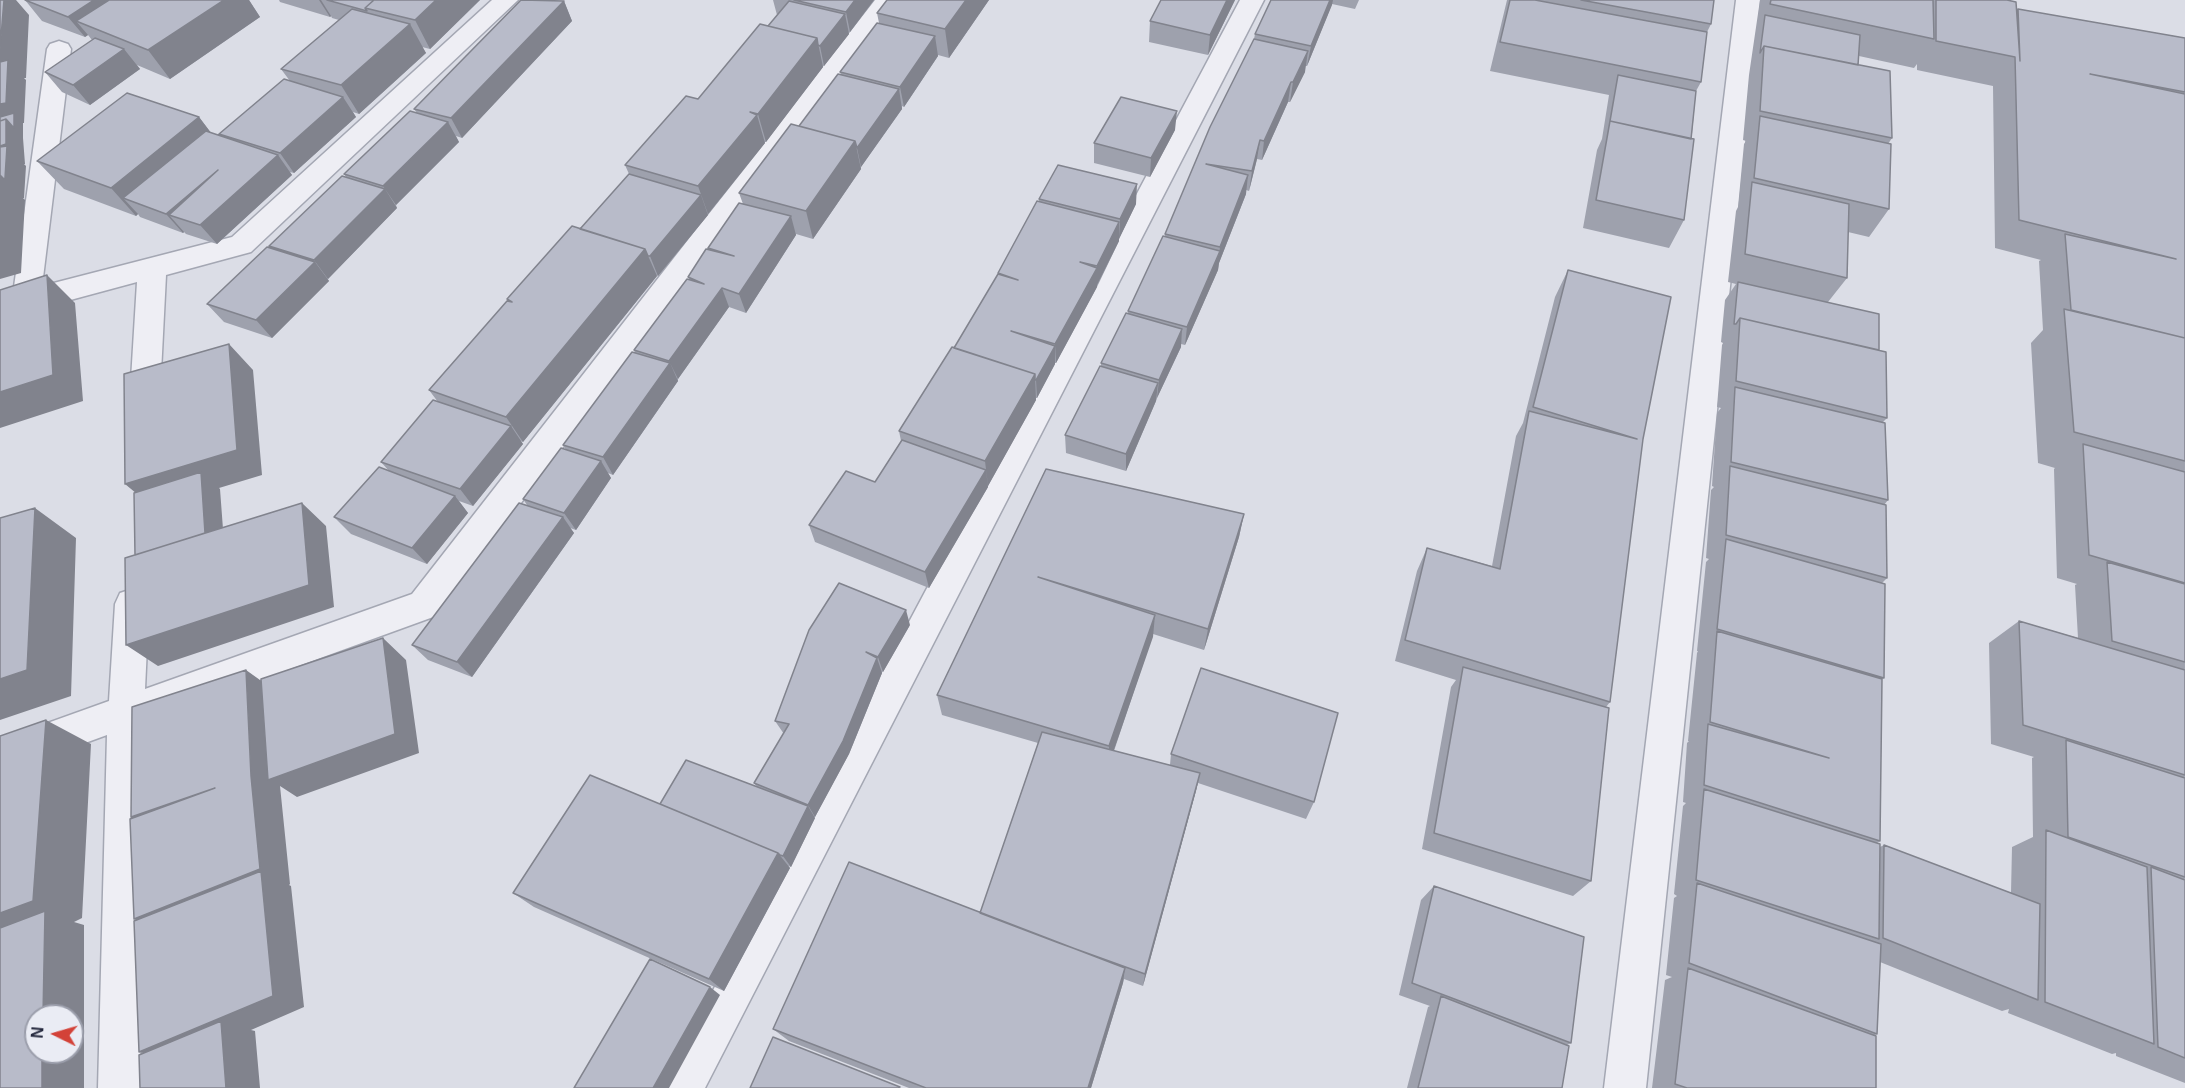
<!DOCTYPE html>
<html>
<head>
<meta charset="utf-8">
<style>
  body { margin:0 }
  #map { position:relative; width:2185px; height:1088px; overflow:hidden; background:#dbdde6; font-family:Helvetica,sans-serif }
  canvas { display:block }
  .north { position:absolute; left:24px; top:1004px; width:60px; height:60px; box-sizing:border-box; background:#eaecf4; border:2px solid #9b9eab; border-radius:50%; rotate:275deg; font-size:16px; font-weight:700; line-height:24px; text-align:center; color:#24283d }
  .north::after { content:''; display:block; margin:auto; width:21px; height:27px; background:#d34238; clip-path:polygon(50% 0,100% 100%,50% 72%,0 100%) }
</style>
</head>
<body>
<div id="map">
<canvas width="2185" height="1088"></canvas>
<div class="north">N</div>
</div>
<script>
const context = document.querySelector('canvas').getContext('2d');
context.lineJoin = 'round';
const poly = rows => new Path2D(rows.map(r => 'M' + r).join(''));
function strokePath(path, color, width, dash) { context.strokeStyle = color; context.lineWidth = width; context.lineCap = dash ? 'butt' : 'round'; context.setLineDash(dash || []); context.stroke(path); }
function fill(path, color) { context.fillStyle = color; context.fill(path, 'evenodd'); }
const street = poly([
  [492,0,518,0,251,252,166,275,159,412,155,421,144,424,133,421,129,412,137,282,0,319,0,297,13,294,47,49,50,44,59,41,68,44,71,49,42,286,232,237,492,0],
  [875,0,899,0,436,616,144,722,140,1088,98,1088,107,735,0,774,0,740,109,701,115,604,120,593,132,589,144,593,149,604,145,689,412,594,875,0],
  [1240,0,1264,0,705,1088,661,1088,1240,0],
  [1736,0,1760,0,1646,1088,1604,1088,1736,0]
]);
strokePath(street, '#a4a7b3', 3);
fill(street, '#eeeef4');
fill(poly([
  [25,0,249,0,260,17,170,79,137,65,140,69,90,105,62,92,45,72,92,40,88,35,85,37,42,21],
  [279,0,480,0,430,49,422,47,426,53,359,114,353,112,356,117,294,173,290,172,292,175,217,244,186,234,184,232,183,233,140,217,138,214,136,216,64,189,37,161,199,117,211,133,220,136,219,134,290,81,281,69,339,20,332,18,331,16,330,17,280,2],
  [773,0,874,0,850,32,848,32,849,34,824,66,823,65,823,67,766,142,765,142,765,143,708,215,658,276,656,275,657,276,523,442,521,441,523,444,473,506,459,501,468,513,427,564,351,534,334,517,389,471,381,462,438,402,429,390,508,301,507,299,580,229,629,174,625,165,698,99,768,26,777,15],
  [887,0,989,0,949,58,938,55,938,56,904,107,902,106,902,109,861,167,861,169,813,239,796,234,796,235,746,313,729,307,678,379,678,381,613,475,608,473,611,478,576,530,570,528,574,533,472,677,428,660,412,645,527,505,523,499,566,450,563,445,635,353,634,350,689,279,688,277,709,250,708,248,743,204,739,193,799,126,841,75,840,72,879,23,877,13],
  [1161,0,1235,0,1208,55,1149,42,1150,21],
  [1271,0,1359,0,1355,9,1332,4,1307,66,1305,66,1305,72,1290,102,1288,102,1262,160,1257,159,1249,191,1246,190,1246,194,1219,263,1218,270,1185,345,1181,344,1181,347,1157,398,1156,401,1126,471,1066,453,1065,435,1101,366,1101,363,1128,313,1128,311,1165,237,1165,234,1254,39,1255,34],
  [1507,0,1714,0,1711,24,1707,32,1701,82,1696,91,1684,220,1669,248,1583,228,1597,150,1602,139,1609,95,1490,71],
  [1760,0,2007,0,2016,11,2018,9,2185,38,2185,1083,2116,1056,2116,1053,2112,1054,2008,1013,2009,1009,2002,1011,1880,962,1877,1034,1875,1035,1876,1088,1652,1088,1665,980,1672,977,1666,975,1674,898,1677,896,1674,894,1683,806,1686,803,1683,802,1687,743,1689,741,1688,741,1697,653,1698,651,1697,651,1706,562,1709,559,1706,558,1711,490,1714,487,1712,486,1717,413,1721,408,1717,407,1722,345,1723,343,1721,342,1725,300,1736,284,1728,282,1736,211,1738,207,1744,144,1746,141,1743,140,1749,75],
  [1859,56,1914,68,1917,64,1917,70,1993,86,1995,248,2041,260,2039,261,2043,330,2031,343,2038,463,2055,468,2054,469,2057,578,2077,584,2075,585,2078,638,2019,621,1989,643,1991,744,2034,757,2032,758,2033,837,2012,847,2011,893,1884,845,1880,847,1877,843,1880,841,1882,679,1884,678,1882,583,1887,578,1884,505,1888,500,1883,422,1887,418,1879,350,1828,302,1847,278,1848,232,1869,237,1889,209,1888,144,1892,138,1858,65],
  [564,1,572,21,462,138,456,136,459,142,396,205,397,208,328,279,327,278,329,281,272,338,224,322,207,304,271,248,269,246,346,177,344,174,417,113,414,109],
  [1175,130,1150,177,1094,163,1094,143],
  [1039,199,1136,204,1119,239,1119,238,1119,241,1097,287,1056,363,1055,363,1055,364,1037,398,1036,398,1036,400,988,486,988,487,929,588,815,542,809,525,875,482,901,441,899,431,954,348,998,274,998,273,1039,201],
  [1568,270,1643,439,1610,702,1606,707,1591,881,1573,896,1422,849,1451,687,1456,680,1395,661,1417,571,1427,548,1492,566,1516,436,1523,423,1555,297],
  [1046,469,1244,514,1239,537,1204,650,1153,634,1114,751,1170,765,1171,754,1314,802,1306,819,1198,783,1143,986,1124,979,1123,983,1091,1088,909,1088,789,1041,773,1029,980,913,1038,743,942,715,937,695],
  [910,625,883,672,882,671,882,673,849,754,815,817,814,817,815,818,791,867,788,866,790,868,724,991,534,907,513,893,660,804,757,787,754,783,784,734,775,721],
  [1434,886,1571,1043,1567,1045,1562,1088,1407,1088,1428,1007,1430,1006,1399,995,1421,900]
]), '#9ea1ad');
fill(poly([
  [4,0,16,0,29,15,26,78,24,78,26,80,24,123,23,123,23,138,25,164,24,164,26,166,24,198,23,198,25,200,21,273,0,279,0,49],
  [94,0,140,0,76,21,88,35,85,37,68,17],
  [224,0,249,0,260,17,170,79,148,50],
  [319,0,321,0,331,16,330,17],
  [436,0,480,0,430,49,415,20],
  [855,0,874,0,850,32,846,12],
  [966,0,989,0,949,58,945,29],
  [1227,0,1235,0,1208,55,1210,35],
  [1330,0,1333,0,1332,5,1307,66,1311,46],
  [564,1,572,21,462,138,451,118],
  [845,14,849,34,824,66,820,46],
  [410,24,426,53,359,114,341,85],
  [935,36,938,56,904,107,900,87],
  [817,38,823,67,766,142,758,114],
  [124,49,140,69,90,105,73,85],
  [1308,51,1305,72,1290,102,1293,82],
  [1291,82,1288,102,1262,160,1264,141],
  [899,89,902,109,861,167,857,148],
  [343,97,356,117,294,173,280,153],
  [1177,111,1175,130,1150,177,1151,158],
  [757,115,765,143,708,214,698,186],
  [199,117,221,146,123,198,138,214,136,216,111,188],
  [448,122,459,142,396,205,383,186],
  [1260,140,1257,159,1249,191,1252,171],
  [855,141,861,169,813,239,806,211],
  [278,155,292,175,217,244,200,225],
  [218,170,169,215,184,232,183,233,166,214],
  [1248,175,1246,194,1219,263,1218,270,1185,345,1187,327,1219,254,1220,247],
  [1137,184,1136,204,1119,239,1120,219],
  [385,189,397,208,328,279,314,260],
  [701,195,708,215,658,276,650,256],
  [791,216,796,235,746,313,739,294],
  [1119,222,1119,241,1097,285,1097,266],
  [645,249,657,276,523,442,506,417],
  [315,262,329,281,272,338,256,320],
  [1097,268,1097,287,1056,363,1055,344],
  [47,275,75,303,83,401,0,428,0,392],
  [722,288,729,307,678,379,669,361],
  [1182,329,1181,347,1157,398,1159,380],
  [229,344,253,370,262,475,219,488,220,489,225,556,154,508,125,484],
  [1055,346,1055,364,1037,398,1036,380],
  [670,363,678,381,613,475,603,457],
  [1035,374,1036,400,988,486,985,461],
  [1158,383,1156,401,1126,471,1126,454],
  [511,426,523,444,473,506,460,489],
  [601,461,611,478,576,530,564,513],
  [986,470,988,487,929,588,925,572],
  [455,496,468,513,427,564,412,548],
  [302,503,326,526,334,607,158,666,126,645],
  [35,508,76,538,71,696,0,720,0,679],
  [1244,514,1239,537,1204,650,1208,629],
  [563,517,574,533,472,677,457,662],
  [906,610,910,625,883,672,878,657],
  [1155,615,1153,637,1109,764,1109,746],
  [383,638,406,660,419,753,297,797,280,786,290,884,289,885,291,886,304,1007,251,1030,255,1031,260,1088,226,1088,176,1061,139,1052,170,933,134,919,251,776,246,670,274,690],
  [877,658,882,673,849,754,815,817,808,805],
  [46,720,91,744,82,918,74,922,84,925,84,1088,42,1088,42,1052,72,1052,72,1016,43,1016,0,950,0,913],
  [1200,773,1196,791,1143,986,1145,974],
  [215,788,165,833,131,817],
  [808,806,815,818,791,867,783,856],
  [778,853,790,868,724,991,709,979],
  [1125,968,1123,983,1091,1088,1088,1088],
  [710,987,720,995,669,1088,653,1088]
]), '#81838d');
const building = poly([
  [0,0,4,0,0,49,0,0],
  [25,0,94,0,68,17,25,0],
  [109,0,224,0,148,50,76,21,109,0],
  [327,0,374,0,365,8,367,11,327,0],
  [374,0,436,0,415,20,365,8,374,0],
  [521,0,564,1,451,118,414,109,521,0],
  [794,0,855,0,846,12,794,0],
  [887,0,966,0,945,29,877,13,887,0],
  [1161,0,1227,0,1210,35,1150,21,1161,0],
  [1271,0,1330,0,1311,46,1255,34,1271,0],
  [1510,0,1535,0,1707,32,1701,82,1500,42,1510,0],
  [1581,0,1714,0,1711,24,1581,0],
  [1771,0,1933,0,1934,39,1770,4,1771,0],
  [1936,0,2007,0,2016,2,2020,61,2018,9,2185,38,2185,92,2090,74,2185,94,2185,338,2071,310,2065,234,2176,259,2019,220,2015,57,1936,41,1936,0],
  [789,1,845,14,820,46,818,45,817,38,768,26,789,1],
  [352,9,410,24,341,85,281,69,352,9],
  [1765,15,1860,35,1858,65,1764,46,1760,53,1765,15],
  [877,23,935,36,900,87,840,72,877,23],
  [760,24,817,38,758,114,750,112,757,115,698,186,625,165,686,96,698,99,760,24],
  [95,38,124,49,73,85,45,72,95,38],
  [1254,39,1308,51,1293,82,1291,82,1264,141,1260,140,1252,171,1206,164,1248,175,1220,247,1165,234,1210,127,1254,39],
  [1764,46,1890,71,1892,138,1760,111,1764,46],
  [8,60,6,103,0,104,0,62,8,60],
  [838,74,899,89,857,148,855,141,799,126,838,74],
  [1618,75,1696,91,1691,139,1610,121,1618,75],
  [284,79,343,97,280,153,219,134,284,79],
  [127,93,199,117,111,188,37,161,127,93],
  [1121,97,1177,111,1151,158,1094,143,1121,97],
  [410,111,448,122,383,186,344,174,410,111],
  [14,113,14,128,6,119,0,121,0,117,14,113],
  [1760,116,1891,144,1889,209,1754,178,1760,116],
  [6,119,6,144,0,146,0,121,6,119],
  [1610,121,1694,139,1684,220,1596,200,1610,121],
  [791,124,855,141,806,211,739,193,791,124],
  [206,131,278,155,200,225,169,215,218,170,166,214,123,198,206,131],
  [7,146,5,178,4,179,0,175,0,147,7,146],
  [1058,165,1137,184,1120,219,1039,199,1058,165],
  [629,174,701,195,650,256,648,256,645,249,580,229,629,174],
  [342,176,385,189,314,260,269,246,342,176],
  [1752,182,1849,204,1847,278,1745,254,1752,182],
  [1037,201,1119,222,1097,266,1080,262,1097,268,1055,344,1011,331,1055,346,1036,380,1035,380,1035,374,954,348,998,274,1018,280,998,273,1037,201],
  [739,203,791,216,739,294,722,288,669,361,634,350,687,279,704,284,688,277,706,249,734,256,708,248,739,203],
  [572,226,645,249,506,417,429,390,507,301,512,302,507,299,572,226],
  [1163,236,1220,251,1187,327,1128,311,1163,236],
  [267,247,315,262,256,320,207,304,267,247],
  [1568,270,1671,297,1643,439,1610,702,1405,640,1427,548,1500,569,1529,411,1637,439,1533,407,1568,270],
  [47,275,53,375,0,392,0,290,47,275],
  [1738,282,1879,314,1879,350,1740,318,1736,324,1734,324,1738,282],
  [2064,309,2185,338,2185,461,2074,432,2064,309],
  [1126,313,1182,329,1159,380,1101,363,1126,313],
  [1740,318,1886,352,1887,418,1736,381,1740,318],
  [229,344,237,450,125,484,124,374,229,344],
  [952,347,1035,374,985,461,899,431,952,347],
  [632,352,670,363,603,457,563,445,632,352],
  [1100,366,1158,383,1126,454,1065,435,1100,366],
  [1735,387,1885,423,1888,500,1731,462,1735,387],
  [433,400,511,426,460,489,381,462,433,400],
  [902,440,986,470,925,572,809,525,846,471,875,482,902,440],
  [2083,444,2185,472,2185,583,2089,555,2083,444],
  [561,448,601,461,564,513,523,499,561,448],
  [1730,466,1886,505,1887,578,1726,535,1730,466],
  [379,467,455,496,412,548,334,517,379,467],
  [1046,469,1244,514,1208,629,1038,577,1155,615,1109,746,937,695,1046,469],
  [201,472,205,533,135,555,134,493,201,472],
  [302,503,309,585,126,645,125,558,302,503],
  [519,503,563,517,457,662,412,645,519,503],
  [35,508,27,670,0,679,0,518,35,508],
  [1726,539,1885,584,1884,678,1717,629,1726,539],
  [2107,562,2185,584,2185,662,2112,641,2107,562],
  [839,583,906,610,878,657,866,652,877,658,843,741,808,805,754,783,789,724,775,721,809,630,839,583],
  [2019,621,2185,670,2185,775,2023,725,2019,621],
  [1717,631,1882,679,1880,841,1704,785,1708,724,1829,758,1710,722,1717,631],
  [383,638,395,734,268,780,261,679,383,638],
  [1463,667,1609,708,1591,881,1434,833,1463,667],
  [1201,668,1338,713,1314,802,1171,754,1201,668],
  [246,670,251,776,260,869,134,919,130,819,215,788,131,817,132,707,246,670],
  [46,720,33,901,0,913,0,736,46,720],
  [1042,732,1200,773,1145,974,1059,943,980,913,1042,732],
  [2066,740,2185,778,2185,877,2068,837,2066,740],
  [686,760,808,806,783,856,780,855,778,853,660,804,686,760],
  [590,775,778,853,709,979,513,893,590,775],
  [1704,789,1880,844,1879,939,1696,880,1704,789],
  [2046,830,2147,867,2154,1044,2045,1002,2046,830],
  [1884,845,2040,904,2038,1000,1883,938,1884,845],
  [849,862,1125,968,1088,1088,926,1088,773,1029,849,862],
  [2151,867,2185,880,2185,1058,2158,1047,2151,867],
  [261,871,273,996,139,1052,134,921,261,871],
  [1697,883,1881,944,1877,1034,1689,963,1697,883],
  [1434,886,1584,937,1571,1043,1412,983,1434,886],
  [45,911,43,1016,36,1016,36,1052,42,1052,42,1088,0,1088,0,928,45,911],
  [650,959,710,987,653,1088,574,1088,650,959],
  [1688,968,1876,1036,1876,1088,1687,1088,1675,1084,1688,968],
  [1441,996,1569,1046,1562,1088,1418,1088,1441,996],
  [221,1021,226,1088,140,1088,139,1055,221,1021],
  [773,1037,900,1087,899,1088,750,1088,773,1037]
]);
fill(building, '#b8bbc9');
strokePath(building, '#81838d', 1.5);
</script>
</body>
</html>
